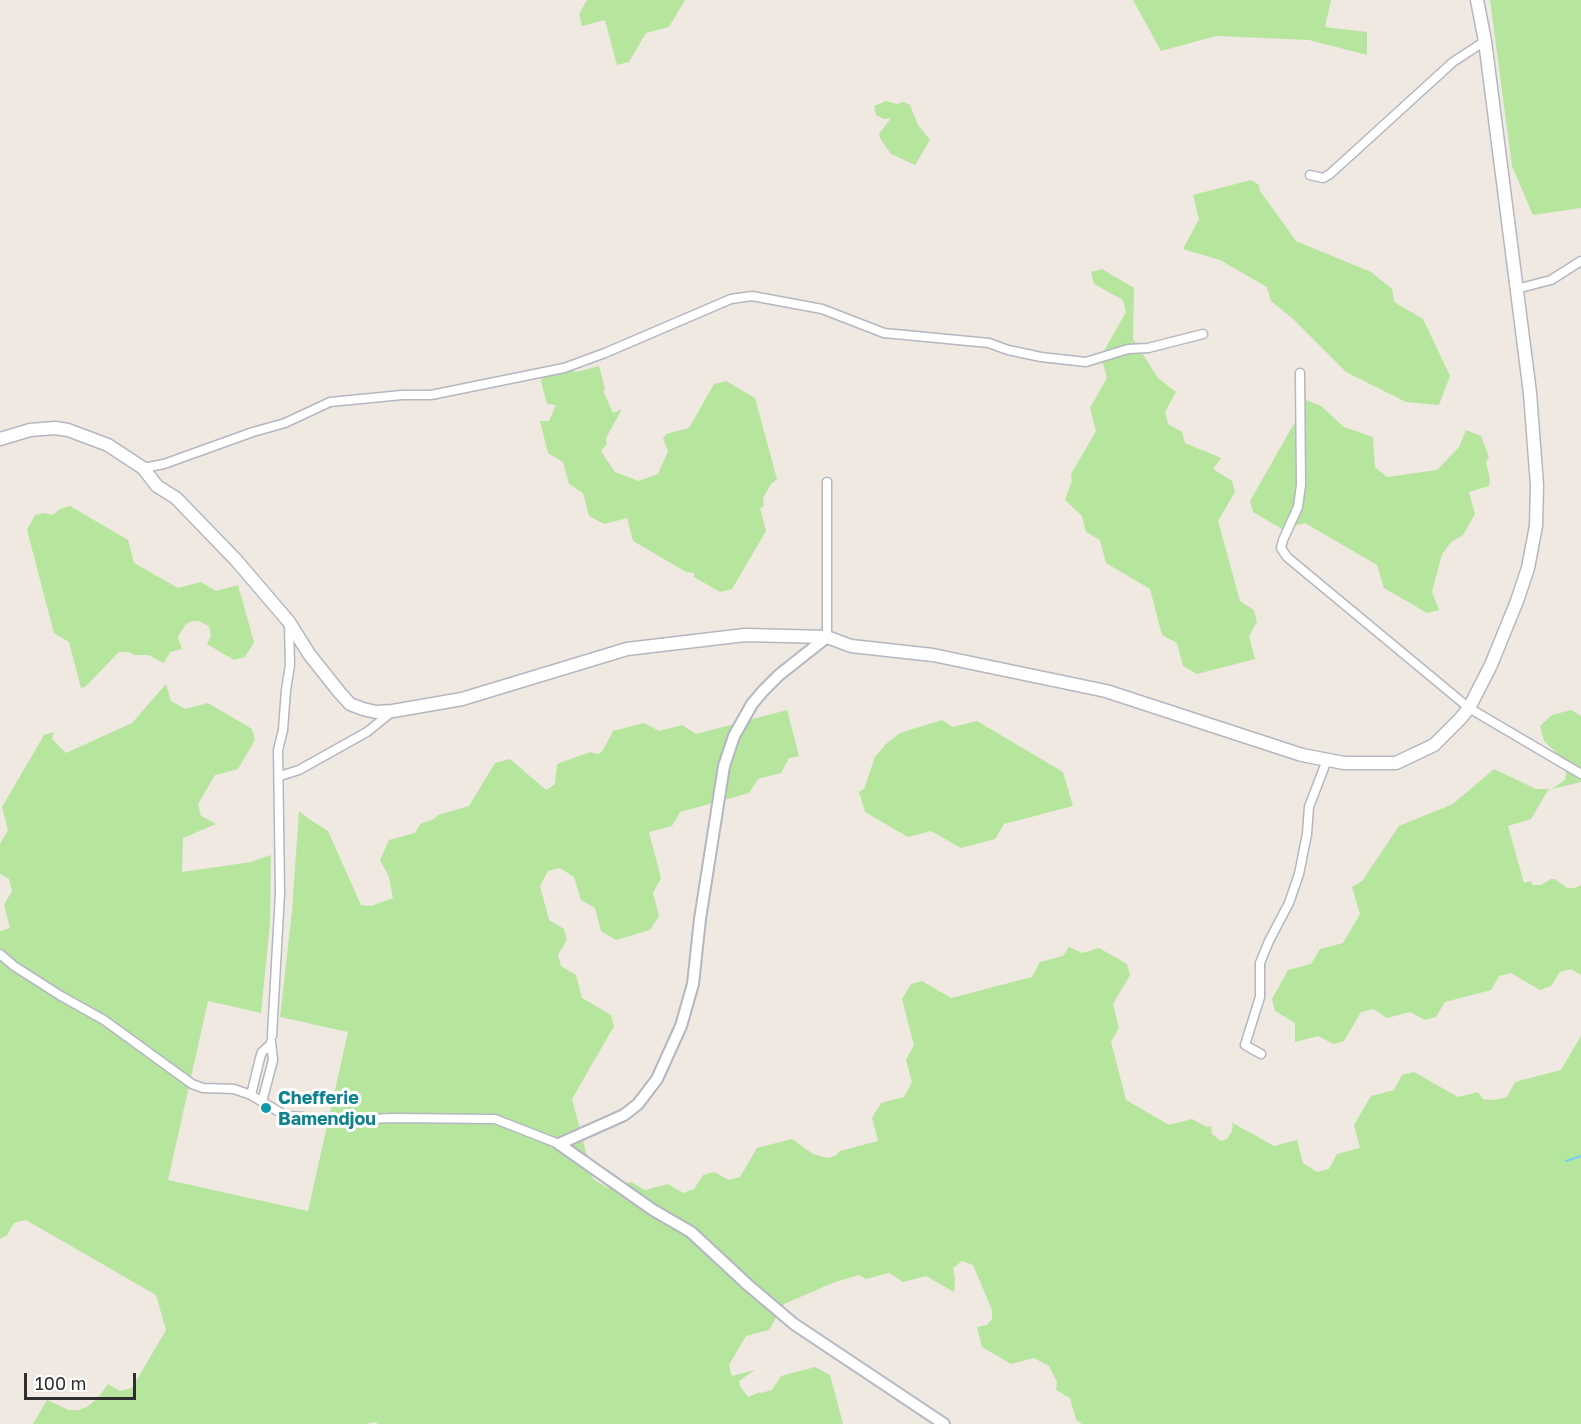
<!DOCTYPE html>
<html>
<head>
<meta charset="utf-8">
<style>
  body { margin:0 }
  #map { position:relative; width:1581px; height:1424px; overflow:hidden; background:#efe9e1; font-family:"Golos Text",sans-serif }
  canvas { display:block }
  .scale { position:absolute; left:24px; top:1373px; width:112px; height:27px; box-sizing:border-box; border:3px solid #2e2e2e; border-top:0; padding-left:8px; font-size:18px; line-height:21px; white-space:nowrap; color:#2e2e2e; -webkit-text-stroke:4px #fff; paint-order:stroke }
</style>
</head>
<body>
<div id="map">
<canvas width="1581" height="1424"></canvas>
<div class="scale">100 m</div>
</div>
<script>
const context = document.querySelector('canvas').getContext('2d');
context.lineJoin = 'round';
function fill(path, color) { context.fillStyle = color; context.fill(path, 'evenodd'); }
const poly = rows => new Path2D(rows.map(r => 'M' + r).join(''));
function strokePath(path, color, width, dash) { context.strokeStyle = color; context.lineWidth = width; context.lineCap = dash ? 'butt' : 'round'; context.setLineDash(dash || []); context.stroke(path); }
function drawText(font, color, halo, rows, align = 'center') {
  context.font = font + ' "Golos Text",sans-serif'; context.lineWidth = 6; context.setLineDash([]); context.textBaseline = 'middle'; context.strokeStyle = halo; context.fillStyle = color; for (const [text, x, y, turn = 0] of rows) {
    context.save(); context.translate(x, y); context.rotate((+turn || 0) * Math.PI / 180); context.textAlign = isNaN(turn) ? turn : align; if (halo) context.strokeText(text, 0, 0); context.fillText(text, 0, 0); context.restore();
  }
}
fill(poly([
  [587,0,685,0,669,27,646,33,629,62,617,65,605,20,582,26,579,14],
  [1133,0,1331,0,1325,27,1367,32,1367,55,1309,40,1216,36,1161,51],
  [1490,0,1581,0,1581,208,1533,215,1512,166],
  [886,101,897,104,904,102,910,105,918,125,930,140,915,165,891,154,881,140,879,134,891,118,884,119,876,115,874,106],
  [1251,180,1259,185,1260,191,1296,241,1371,272,1392,289,1394,302,1423,319,1450,376,1439,405,1406,402,1346,372,1292,318,1271,301,1267,287,1220,260,1183,249,1199,219,1193,195],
  [1102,269,1134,288,1133,339,1158,378,1176,392,1165,412,1168,424,1182,432,1185,443,1221,458,1213,469,1232,481,1235,492,1218,521,1240,601,1254,610,1257,622,1249,636,1255,659,1197,674,1183,666,1177,643,1162,635,1150,589,1106,563,1100,540,1086,532,1082,516,1065,500,1072,480,1071,474,1096,431,1090,408,1107,378,1101,356,1126,312,1123,300,1094,284,1091,272],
  [561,363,576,372,599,366,605,389,603,391,613,413,622,409,606,438,607,444,601,451,615,472,639,481,658,474,668,451,663,439,666,434,689,428,714,384,726,381,755,398,777,479,771,484,763,498,764,506,760,508,766,531,732,589,720,592,694,577,694,573,686,572,633,541,627,518,604,524,589,516,583,493,569,484,563,462,548,453,540,421,549,421,556,405,547,404,541,381,550,366],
  [1296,396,1321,406,1344,427,1373,437,1375,467,1387,477,1437,470,1459,447,1466,430,1481,436,1489,457,1486,462,1490,479,1489,486,1469,492,1475,514,1463,535,1451,542,1442,554,1432,592,1439,610,1427,613,1384,588,1377,565,1305,523,1282,529,1253,512,1250,501,1300,413],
  [70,506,128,540,134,563,178,588,201,582,216,591,238,585,254,642,245,657,234,660,207,644,211,636,209,626,198,621,192,621,185,625,178,637,182,649,170,652,164,663,148,655,134,655,129,652,119,652,85,687,81,688,69,642,54,633,27,530,35,515,45,513,53,515,60,509],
  [166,684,171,701,185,709,208,703,252,729,255,740,238,769,215,775,198,804,201,816,216,824,183,838,182,872,251,862,271,855,270,923,261,1013,208,1001,168,1180,308,1211,348,1032,280,1017,292,911,299,811,312,821,328,831,361,905,371,906,393,898,389,877,380,860,389,840,415,833,420,824,434,819,438,815,469,806,495,763,510,759,546,790,555,784,557,764,590,752,598,754,602,752,613,731,644,723,659,731,682,725,696,734,787,710,799,756,789,758,781,773,758,779,749,793,680,812,672,826,649,832,661,878,653,893,659,916,650,930,616,940,601,931,595,908,581,900,574,877,560,868,548,871,540,886,549,920,564,929,567,940,558,955,561,966,576,975,582,998,611,1015,614,1026,572,1099,593,1179,608,1188,631,1182,645,1190,668,1184,683,1193,694,1189,703,1175,714,1172,729,1180,740,1177,757,1148,792,1139,813,1154,827,1158,835,1156,840,1151,878,1141,872,1118,881,1103,904,1097,912,1082,906,1060,914,1045,902,999,911,984,922,981,951,998,1032,977,1040,962,1063,956,1069,947,1082,953,1099,948,1127,964,1130,975,1113,1004,1119,1028,1111,1042,1126,1100,1169,1125,1192,1119,1207,1127,1211,1126,1212,1134,1221,1141,1227,1139,1232,1131,1233,1126,1231,1122,1274,1146,1297,1140,1303,1163,1317,1172,1329,1169,1337,1154,1360,1148,1354,1125,1371,1096,1394,1090,1402,1075,1414,1072,1458,1097,1478,1092,1483,1099,1495,1100,1507,1097,1515,1082,1561,1070,1581,1036,1581,1424,1082,1424,1076,1420,1070,1398,1056,1390,1057,1382,1049,1366,1034,1358,1011,1364,982,1347,977,1327,987,1325,992,1319,992,1310,973,1265,962,1261,953,1268,955,1279,954,1292,926,1276,903,1282,889,1273,866,1279,859,1275,835,1282,784,1304,769,1330,746,1336,729,1365,732,1376,755,1370,739,1381,740,1386,748,1397,760,1392,761,1393,772,1390,781,1376,815,1367,830,1375,843,1424,378,1424,375,1422,367,1424,33,1424,47,1400,69,1410,78,1410,87,1407,98,1398,108,1384,120,1391,132,1388,166,1330,156,1295,26,1220,14,1223,7,1235,0,1239,0,931,10,928,4,905,12,891,9,879,0,874,0,844,8,830,2,807,44,735,54,732,52,739,66,753,132,723],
  [1571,710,1581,716,1581,782,1548,790,1531,819,1508,826,1524,883,1530,881,1533,885,1541,885,1551,879,1555,879,1567,888,1575,888,1581,885,1581,975,1571,969,1560,972,1551,986,1540,990,1511,973,1499,976,1491,990,1445,1002,1436,1017,1425,1020,1410,1012,1387,1018,1373,1009,1361,1012,1344,1041,1333,1044,1318,1036,1295,1042,1295,1023,1275,1011,1272,999,1288,970,1311,964,1320,949,1343,943,1360,914,1352,887,1362,881,1399,826,1453,804,1494,769,1536,789,1552,789,1565,780,1567,763,1544,741,1540,726,1552,715],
  [942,720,953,727,977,721,1063,772,1073,806,1004,824,995,839,961,848,931,831,908,837,865,812,859,792,864,789,875,757,886,744,900,733]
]), '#b6e59e');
strokePath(poly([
  [1566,1161,1581,1156]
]), '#75cff0', 2);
const minor = poly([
  [1310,175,1323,178,1330,174,1453,62,1485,41],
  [1516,289,1551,280,1581,261],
  [1300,373,1301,485,1298,507,1283,540,1281,548,1287,557,1469,708,1581,774],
  [143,468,164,464,253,432,285,423,330,402,402,395,431,395,564,368,605,353,731,299,752,296,822,309,884,333,989,343,1008,350,1041,357,1086,362,1128,349,1148,348,1203,334],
  [827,637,827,482],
  [280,776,299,770,367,732,393,711],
  [0,954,14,966,61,996,104,1020,192,1084,203,1088,234,1089,251,1095,286,1116,303,1117],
  [272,1036,280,893,278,750,283,730,286,690,290,665,289,624],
  [1261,1054,1245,1045,1260,997,1260,963,1269,941,1289,903,1299,874,1307,834,1309,807,1327,760],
  [251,1095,260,1058,262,1052,270,1045],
  [262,1102,273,1060,271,1042],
  [310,1118,322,1121,393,1118,495,1119,559,1144]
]);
const tertiary = poly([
  [827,637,779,675,763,691,752,704,734,736,724,766,700,919,693,984,681,1026,657,1079,638,1104,624,1115,559,1144,653,1210,691,1232,748,1285,794,1324,944,1424]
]);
const secondary = poly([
  [0,439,30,430,55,428,68,430,108,445,143,468,157,486,176,498,236,560,289,622,309,654,340,693,350,704,363,709,376,712,393,711,462,699,627,649,745,635,827,637,851,646,933,655,1106,691,1302,755,1344,763,1396,763,1434,745,1460,719,1469,708,1491,665,1517,601,1528,568,1536,526,1537,485,1530,393,1485,41,1477,0]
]);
strokePath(minor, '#b4b7c1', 11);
strokePath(tertiary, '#b4b7c1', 14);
strokePath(secondary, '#b4b7c1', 15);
strokePath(minor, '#fff', 8);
strokePath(tertiary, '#fff', 10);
strokePath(secondary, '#fff', 12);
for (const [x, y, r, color] of [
  [266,1108,6,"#0f9aa8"]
]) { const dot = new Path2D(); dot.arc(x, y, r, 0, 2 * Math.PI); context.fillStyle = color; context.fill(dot); strokePath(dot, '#fff', 2); }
drawText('bold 18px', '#0d838f', '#fff', [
  ["Chefferie",278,1098],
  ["Bamendjou",278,1119]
], 'left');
</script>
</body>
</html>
